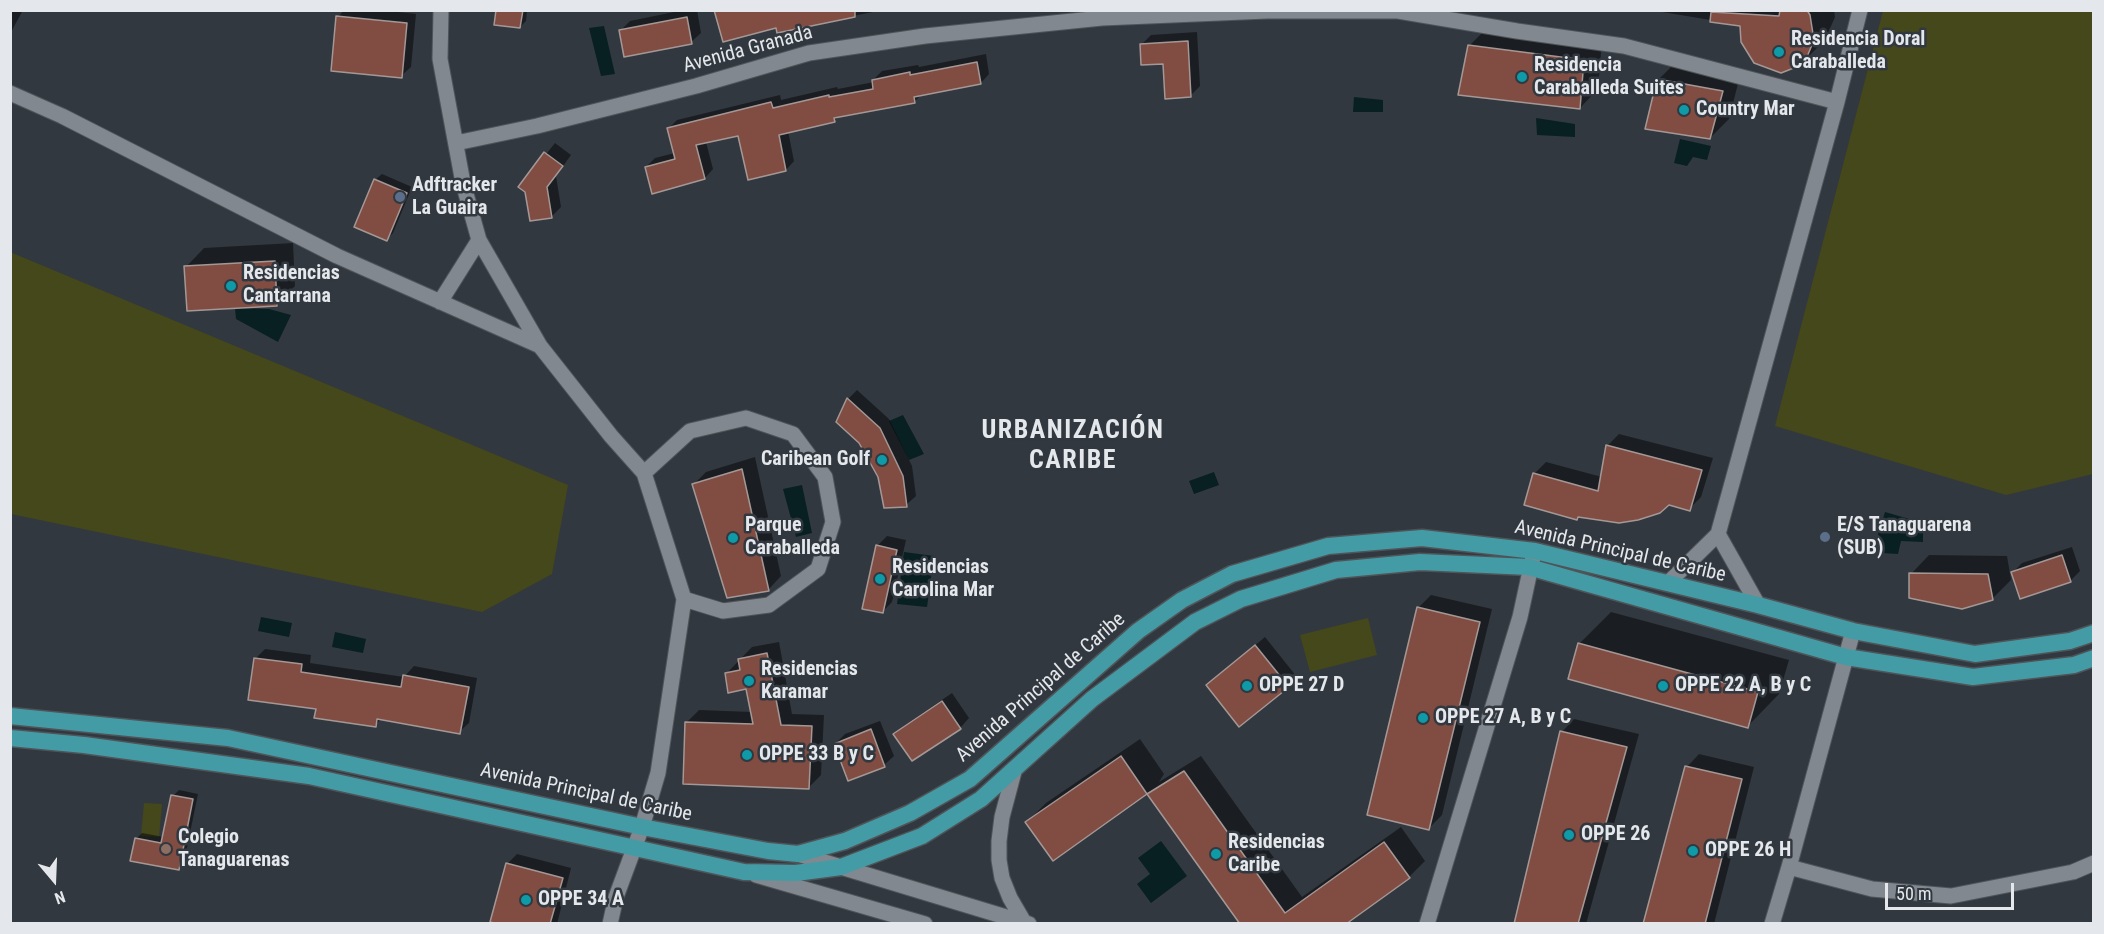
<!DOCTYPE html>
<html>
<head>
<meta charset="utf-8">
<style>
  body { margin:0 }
  #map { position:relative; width:2104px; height:934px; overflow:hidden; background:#32383f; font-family:"Roboto Condensed",sans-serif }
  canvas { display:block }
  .frame { position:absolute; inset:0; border:12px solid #e4e8ec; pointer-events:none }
  .north { position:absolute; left:24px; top:850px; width:60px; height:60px; -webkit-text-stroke:4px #32383f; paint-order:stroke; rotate:161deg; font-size:16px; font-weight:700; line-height:24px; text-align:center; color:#e4e8ec }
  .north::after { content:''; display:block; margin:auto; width:21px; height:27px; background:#e4e8ec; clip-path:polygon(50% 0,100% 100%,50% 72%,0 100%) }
  .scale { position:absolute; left:1885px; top:883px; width:129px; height:27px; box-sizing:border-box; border:3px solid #e4e8ec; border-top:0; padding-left:8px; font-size:18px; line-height:21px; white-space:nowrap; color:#e4e8ec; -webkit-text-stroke:4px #32383f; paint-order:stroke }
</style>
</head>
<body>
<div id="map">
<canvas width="2104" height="934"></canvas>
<div class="frame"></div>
<div class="north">N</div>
<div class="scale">50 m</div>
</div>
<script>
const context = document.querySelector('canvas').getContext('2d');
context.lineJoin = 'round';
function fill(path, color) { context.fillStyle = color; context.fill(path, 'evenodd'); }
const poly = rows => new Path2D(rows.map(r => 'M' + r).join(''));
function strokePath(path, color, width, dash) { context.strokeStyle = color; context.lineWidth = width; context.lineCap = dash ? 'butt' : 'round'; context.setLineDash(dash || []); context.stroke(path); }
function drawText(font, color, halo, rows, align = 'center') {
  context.font = font + ' "Roboto Condensed",sans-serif'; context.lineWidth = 5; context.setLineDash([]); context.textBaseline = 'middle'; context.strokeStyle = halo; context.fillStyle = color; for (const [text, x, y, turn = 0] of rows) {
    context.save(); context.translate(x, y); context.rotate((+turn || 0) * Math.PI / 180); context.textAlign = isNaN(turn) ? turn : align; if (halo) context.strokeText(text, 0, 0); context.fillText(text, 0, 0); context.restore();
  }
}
fill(poly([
  [1883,11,2093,11,2093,474,2006,495,1775,426],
  [10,252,568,485,552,574,482,612,11,514],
  [1368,618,1377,655,1310,672,1300,635],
  [144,803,162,804,159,837,141,836]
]), '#45481a');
fill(poly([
  [604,26,615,74,601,76,589,28],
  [1354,97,1383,100,1383,112,1353,112],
  [1536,118,1575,124,1575,137,1537,135],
  [1680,139,1711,146,1707,160,1693,157,1687,166,1674,163],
  [235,308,269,309,291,315,278,342,236,319],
  [903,415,924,454,909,460,889,421],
  [1214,472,1219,485,1194,494,1189,481],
  [802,485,812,533,796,537,783,489],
  [1885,512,1923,523,1923,542,1901,541,1898,554,1882,553,1878,534],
  [904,552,934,556,927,607,897,604],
  [261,617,292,623,289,637,258,631],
  [335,632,366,639,363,653,332,647],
  [1161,841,1187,876,1151,903,1137,884,1150,874,1138,858]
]), '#082022');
fill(poly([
  [10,10,23,10,10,34],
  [344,10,380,10,416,14,411,67,401,76,338,17],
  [497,10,527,10,526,21,520,27],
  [684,10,697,10,701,33,691,42,621,30,630,21],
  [716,10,883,10,778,31,777,26],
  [1650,10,1834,10,1835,17,1825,40,1803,62,1741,25],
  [1488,27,1602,41,1598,89,1580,108,1469,46],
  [1197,32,1200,86,1190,96,1164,63,1141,45,1151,35],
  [986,54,989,74,981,83,922,94,915,101,840,115,834,121,788,131,794,161,786,170,739,135,706,142,713,169,705,178,653,192,646,167,655,158,675,153,668,129,677,120,780,95,781,100,837,87,838,89,874,82,873,80,882,71,918,65,919,67],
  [1677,61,1741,72,1729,119,1710,138,1658,80],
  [555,143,571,155,556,176,561,207,552,216,520,187],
  [382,174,412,187,393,233,387,239,375,180],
  [293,243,295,286,276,305,186,267,204,248],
  [857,390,889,419,912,466,916,496,906,505,879,477,860,442,838,421,848,399],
  [1619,434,1713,458,1701,497,1689,509,1668,504,1659,512,1534,474,1546,462,1602,477,1607,446],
  [755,457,781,576,769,589,693,485,706,472],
  [887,536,906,540,892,602,883,611,877,546],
  [2072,547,2080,571,2070,581,2013,572,2022,563],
  [1929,555,2007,556,2011,580,1992,599,1911,574],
  [1431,595,1492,609,1442,815,1429,828,1418,608],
  [1611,612,1789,660,1779,694,1747,727,1579,644],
  [1265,637,1297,677,1288,686,1208,685],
  [779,642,792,714,824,715,821,775,809,787,687,722,699,710,752,712,748,688,726,674,752,647],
  [265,649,311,655,310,663,404,677,414,666,477,678,469,723,459,732,382,718,375,725,318,708,255,659],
  [952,693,969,718,960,728,895,734,905,725],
  [1574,719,1639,734,1586,924,1515,924,1562,732],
  [880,721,894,756,884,765,835,744,845,734],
  [1140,739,1164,774,1159,782,1201,756,1302,897,1401,827,1425,861,1409,877,1344,924,1241,924,1147,792,1053,859,1027,822,1046,803],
  [1699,754,1754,767,1714,924,1645,924,1687,767],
  [179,790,198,794,184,862,178,868,136,839,142,833,164,837,173,796],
  [517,854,571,868,557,924,503,924,507,864]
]), '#0007');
const building = poly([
  [496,10,523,10,520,28,494,25,496,10],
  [714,10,855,10,855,17,777,33,776,28,723,42,714,10],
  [1780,10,1807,10,1810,15,1814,40,1804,64,1781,73,1754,63,1741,42,1740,26,1710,22,1711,12,1779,16,1780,10],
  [336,16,407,23,402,78,331,71,336,16],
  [687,17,692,44,624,57,619,30,687,17],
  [1188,41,1191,97,1165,99,1163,64,1141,65,1140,44,1188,41],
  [1468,45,1584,60,1580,109,1458,95,1468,45],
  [977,62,981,84,914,97,915,103,834,118,835,122,779,135,786,171,748,180,738,136,696,145,705,179,652,194,645,167,675,159,667,128,771,102,773,108,829,95,829,97,873,89,872,80,910,72,910,75,977,62],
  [1657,79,1723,91,1710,139,1645,129,1657,79],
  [544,152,563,166,547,187,552,218,530,221,525,192,518,187,544,152],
  [374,179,407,193,387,241,354,227,374,179],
  [275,261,277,306,187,311,184,266,275,261],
  [847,398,880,428,903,476,907,507,884,508,878,477,859,443,836,422,847,398],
  [1606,445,1702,470,1690,511,1669,505,1660,513,1638,520,1619,523,1578,517,1577,520,1524,505,1533,473,1598,491,1606,445],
  [742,469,769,591,727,598,692,484,742,469],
  [876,545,897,550,883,613,862,609,876,545],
  [2062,555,2071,582,2020,599,2011,572,2062,555],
  [1909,573,1988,574,1993,600,1962,609,1909,598,1909,573],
  [1417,607,1480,622,1429,830,1367,815,1417,607],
  [1578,643,1758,692,1748,728,1568,679,1578,643],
  [1255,645,1289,687,1239,727,1206,685,1255,645],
  [767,653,781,725,812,726,809,789,683,784,685,722,753,724,746,689,728,693,725,673,740,670,738,659,767,653],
  [254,658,302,664,301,672,401,687,403,675,469,687,460,734,377,719,376,727,314,718,316,709,248,700,254,658],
  [942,701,961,729,912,761,893,734,942,701],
  [871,729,885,767,848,781,834,744,871,729],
  [1560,731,1627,747,1578,924,1514,924,1560,731],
  [1121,756,1147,794,1053,861,1025,822,1121,756],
  [1685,766,1742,779,1705,924,1643,924,1685,766],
  [1184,771,1285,913,1384,842,1410,878,1346,924,1240,924,1147,794,1184,771],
  [171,795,193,799,179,870,130,861,135,838,161,843,171,795],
  [506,863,563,878,550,924,498,924,490,922,506,863]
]);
fill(building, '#814c42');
strokePath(building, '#a49896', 1.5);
const minor = poly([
  [441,10,440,59,463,183,479,240,540,346,611,436,644,473,684,599,658,773,642,827,616,897,610,924],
  [10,93,62,116,337,256,540,346],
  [456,143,537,126,696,86,809,53,925,36,1102,18,1267,11,1398,11,1517,31,1624,46,1837,102],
  [440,302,479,240],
  [644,473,690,431,746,418,793,434,825,477,833,522,818,569,769,605,723,611,684,599],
  [1718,534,1837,102,1860,10],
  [1668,583,1718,534,1758,605],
  [1015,768,1002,817,999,841,999,860,1002,878,1010,898,1024,922],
  [798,854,1029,924],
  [1789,867,1872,889,1951,896,2073,872,2094,863],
  [756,875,925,924],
  [1427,924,1520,617,1533,557],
  [1772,924,1789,867,1853,631]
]);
const primary = poly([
  [10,716,228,738,642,827,768,851,798,854,845,841,910,813,970,779,1138,631,1182,600,1232,574,1328,546,1422,538,1535,551,1758,605,1853,631,1975,654,2070,641,2094,633],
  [10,738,84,745,309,776,744,872,796,873,841,867,922,836,981,799,1092,699,1195,622,1241,599,1336,570,1420,562,1529,567,1846,657,1973,677,2074,665,2094,658]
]);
strokePath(minor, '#4f5459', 17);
strokePath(primary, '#4f5459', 19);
strokePath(minor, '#81888f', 15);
strokePath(primary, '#439ca5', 16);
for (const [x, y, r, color] of [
  [1779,52,6,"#0f9aa8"],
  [1522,77,6,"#0f9aa8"],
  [1684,110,6,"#0f9aa8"],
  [400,197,6,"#5c6f8a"],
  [231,286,6,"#0f9aa8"],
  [882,460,6,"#0f9aa8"],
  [1825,537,6,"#5c6f8a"],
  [733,538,6,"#0f9aa8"],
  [880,579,6,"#0f9aa8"],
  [749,681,6,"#0f9aa8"],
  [1247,686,6,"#0f9aa8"],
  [1663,686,6,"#0f9aa8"],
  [1423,718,6,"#0f9aa8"],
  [747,755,6,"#0f9aa8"],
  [1569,835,6,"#0f9aa8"],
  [166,849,6,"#8d6e63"],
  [1693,851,6,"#0f9aa8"],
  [1216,854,6,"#0f9aa8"],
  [526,900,6,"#0f9aa8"]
]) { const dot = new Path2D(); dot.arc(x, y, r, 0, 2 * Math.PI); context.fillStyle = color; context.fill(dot); strokePath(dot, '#32383f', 2); }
drawText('bold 20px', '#e4e8ec', '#32383f', [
  ["Residencia Doral",1791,40],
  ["Caraballeda",1791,63],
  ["Residencia",1534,66],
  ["Caraballeda Suites",1534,89],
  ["Country Mar",1696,110],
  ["Adftracker",412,186],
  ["La Guaira",412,209],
  ["Residencias",243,274],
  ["Cantarrana",243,297],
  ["Caribean Golf",870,460,"right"],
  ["Parque",745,526],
  ["Caraballeda",745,549],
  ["E/S Tanaguarena",1837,526],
  ["(SUB)",1837,549],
  ["Residencias",892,568],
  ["Carolina Mar",892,591],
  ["Residencias",761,670],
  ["Karamar",761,693],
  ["OPPE 27 D",1259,686],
  ["OPPE 22 A, B y C",1675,686],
  ["OPPE 27 A, B y C",1435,718],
  ["OPPE 33 B y C",759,755],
  ["OPPE 26",1581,835],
  ["Colegio",178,838],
  ["Tanaguarenas",178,861],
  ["Residencias",1228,843],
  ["Caribe",1228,866],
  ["OPPE 26 H",1705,851],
  ["OPPE 34 A",538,900]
], 'left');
drawText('20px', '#e4e8ec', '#32383f', [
  ["Avenida Granada",748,50,-15],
  ["Avenida Principal de Caribe",1620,552,13],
  ["Avenida Principal de Caribe",1041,688,-41],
  ["Avenida Principal de Caribe",586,793,12]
]);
context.letterSpacing = '1.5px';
drawText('bold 26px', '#e4e8ec', '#32383f', [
  ["URBANIZACIÓN",1073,431],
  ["CARIBE",1073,461]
]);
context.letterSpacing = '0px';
</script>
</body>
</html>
